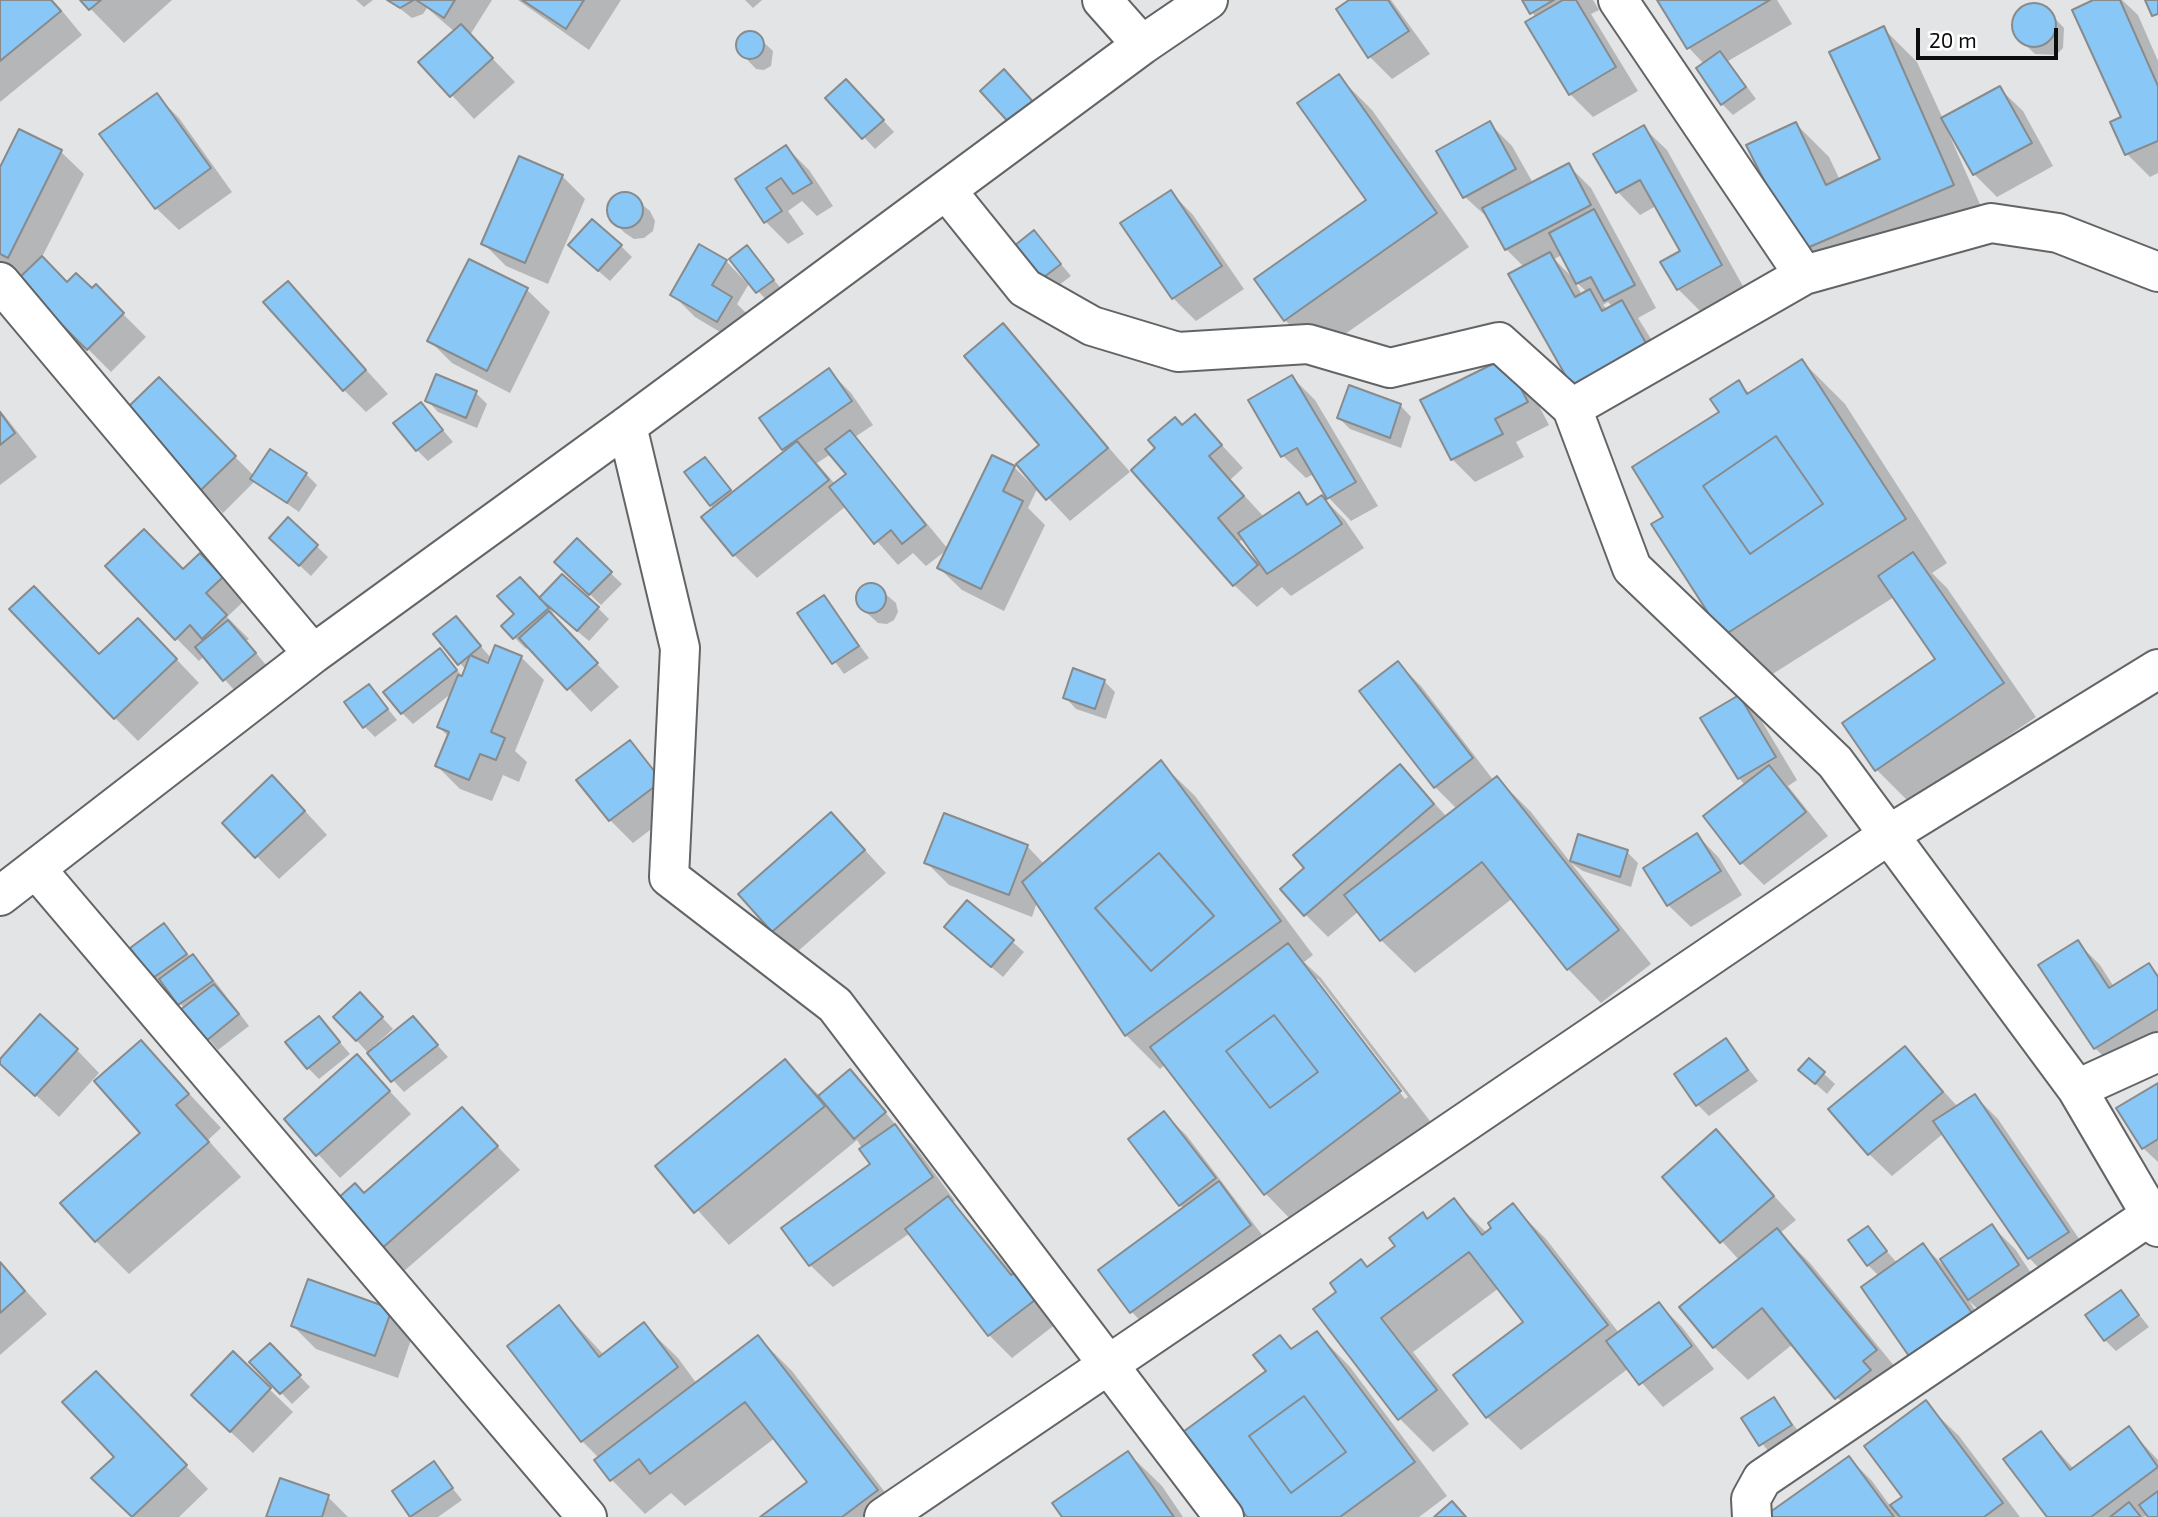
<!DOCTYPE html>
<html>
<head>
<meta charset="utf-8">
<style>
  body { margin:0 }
  #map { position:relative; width:2158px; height:1517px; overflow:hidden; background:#e2e4e5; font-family:"Exo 2",sans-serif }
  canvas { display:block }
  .scale { position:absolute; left:1916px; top:28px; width:142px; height:32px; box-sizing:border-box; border:4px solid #0b0c0c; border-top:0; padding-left:9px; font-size:21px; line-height:24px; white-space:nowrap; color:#0b0c0c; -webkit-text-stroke:5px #fff; paint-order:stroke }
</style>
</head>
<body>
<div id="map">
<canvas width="2158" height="1517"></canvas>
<div class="scale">20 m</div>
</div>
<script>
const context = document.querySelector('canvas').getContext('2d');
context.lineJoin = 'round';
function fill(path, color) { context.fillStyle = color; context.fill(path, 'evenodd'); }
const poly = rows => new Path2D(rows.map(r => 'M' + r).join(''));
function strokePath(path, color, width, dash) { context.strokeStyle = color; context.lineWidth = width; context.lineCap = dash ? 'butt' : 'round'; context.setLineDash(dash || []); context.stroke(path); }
fill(poly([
  [0,0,53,0,82,35,0,102],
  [82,0,172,0,124,43],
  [356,0,373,0,364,7],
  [389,0,492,0,470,35,515,82,474,119,421,62,455,32,427,8,423,14,412,18],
  [518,0,621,0,589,50],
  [745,0,762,0,753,8],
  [1352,0,1391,0,1430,54,1392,79,1370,57],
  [1524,0,1593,0,1599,10,1591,14,1638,91,1593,117,1570,94,1536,18],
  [1659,0,1777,0,1792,24,1728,61,1756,99,1733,115,1722,104,1704,64,1689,48],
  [2098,0,2122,0,2138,15,2158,61,2158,173,2150,177,2127,154,2123,118],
  [2035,4,2045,8,2064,28,2063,48,2056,55,2035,54,2015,35,2016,14,2024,7],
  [1884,29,1917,62,1943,119,2000,89,2023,111,2053,166,1997,197,1974,174,1951,133,1949,134,1986,218,1835,283,1802,250,1796,124,1829,157,1840,180,1882,160],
  [748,32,755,34,773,51,771,66,764,70,756,69,739,51,737,43],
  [1339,77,1372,110,1469,247,1318,353,1285,320,1369,201],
  [857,92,894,132,875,149,827,98],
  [156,95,179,118,232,192,179,230,156,208],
  [1489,123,1512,146,1533,183,1568,165,1591,188,1656,308,1638,318,1669,368,1524,267,1506,249,1489,219,1465,197],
  [1562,255,1574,279,1554,259],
  [1575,282,1576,282,1587,292,1582,295],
  [1608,302,1613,307,1608,310,1603,305],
  [1644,128,1667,150,1744,288,1701,312,1678,289,1682,252,1656,206,1640,215,1618,192],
  [20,131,61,152,84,174,41,259,67,284,92,290,96,287,146,337,111,372,19,280,24,276,0,264,0,171],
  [786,147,809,170,833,206,817,216,802,201,788,211,804,234,788,244,766,222,737,179],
  [562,176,585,199,548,284,506,266,483,243],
  [1171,192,1193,215,1244,289,1196,321,1173,298],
  [629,194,650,211,655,221,653,231,644,238,634,239,625,233,613,222,609,212,610,202,618,195],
  [1034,232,1071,276,1047,294],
  [621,246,632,257,610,281,581,256],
  [747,248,784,292,769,303,750,282,737,304,754,321,740,344,695,317,672,294,726,261,747,283],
  [470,261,527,290,550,312,510,393,452,363,430,341],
  [288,283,388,394,366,412,344,390],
  [1003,326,1130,472,1070,521,1038,487,1028,508,1045,525,1004,611,962,590,939,568,1014,467,1035,488,1037,486,1042,445],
  [1504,360,1527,383,1549,425,1516,442,1524,457,1475,482,1452,459],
  [1802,361,1845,404,1947,563,1932,573,1947,588,2036,717,1910,803,1877,770,1845,724,1938,660,1894,597,1768,677,1725,634,1666,517,1738,382,1750,394],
  [829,371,851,393,873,425,855,437,948,549,926,566,913,553,898,565,846,506,757,578,734,555,711,504,705,459,734,493,786,451,783,449],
  [831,454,848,474,835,484,817,463],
  [1292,377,1315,400,1378,506,1351,521,1329,498,1314,474,1306,478,1283,456],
  [159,380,254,476,306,474,317,485,299,512,255,481,223,513,125,413],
  [476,393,487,404,477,428,438,412,427,400],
  [421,404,453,442,428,461,417,450],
  [1400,405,1411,417,1401,448,1350,429,1339,418],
  [0,410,37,457,0,485],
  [1195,416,1243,468,1230,480,1264,517,1299,494,1310,505,1322,497,1345,520,1364,548,1291,596,1282,587,1257,607,1234,585,1183,427],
  [1244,538,1261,563,1259,564,1239,542],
  [288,519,328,557,311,576,282,549],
  [577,541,622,584,601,605,556,562],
  [200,556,244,601,227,617,249,639,246,641,266,665,235,691,204,656,199,661,176,638,183,571],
  [868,585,876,586,896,603,898,612,894,620,887,624,878,623,859,606,857,597,861,589],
  [824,597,869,658,844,674,799,613],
  [540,600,598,608,609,619,589,641,551,609,557,621,619,687,591,712,529,646,526,649,503,626],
  [456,618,491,658,484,663,489,665,496,647,521,657,544,680,515,751,527,762,519,782,503,775,492,801,460,789,437,766,449,737,439,727,452,693,413,724,402,713,440,650,463,677,466,670,460,663],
  [161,643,199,683,138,741,115,718,99,656],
  [1398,663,1421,686,1494,781,1497,778,1531,812,1571,863,1579,837,1627,852,1638,863,1631,887,1583,871,1571,863,1651,964,1601,1003,1568,969,1513,898,1415,973,1381,940,1359,911,1328,937,1305,914,1307,868,1400,766,1447,817,1457,809,1435,787],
  [1104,681,1115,692,1106,719,1076,709,1065,697],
  [369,686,397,720,375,737,364,726],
  [1738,697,1761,720,1797,780,1788,786,1828,836,1764,885,1741,862,1745,785,1739,778],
  [630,742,684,804,633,843,610,820],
  [1161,763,1195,796,1313,955,1304,962,1321,978,1433,1125,1299,1228,1266,1194,1166,1064,1160,1069,1126,1035,1037,902,1032,917,949,885,926,862,1027,846,1045,865],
  [1314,979,1318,979,1408,1097,1405,1099],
  [295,800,327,835,279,879,224,823],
  [1697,835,1719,858,1742,895,1691,927,1668,905],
  [853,837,886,873,796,953,774,931],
  [967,902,1024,952,1003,977,957,938],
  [164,925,191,958,193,956,204,967,249,1026,218,1050,167,987,154,977],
  [2077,942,2100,965,2114,987,2149,965,2158,974,2158,1046,2118,1071,2095,1048],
  [360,994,393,1029,373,1047,375,1049,413,1018,448,1057,404,1092,335,1017],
  [319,1018,350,1054,319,1079,308,1068],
  [1726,1040,1758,1081,1709,1116,1698,1105],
  [141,1042,221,1128,208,1140,241,1177,129,1274,96,1241,142,1133],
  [1904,1048,1958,1107,1975,1096,1998,1119,2090,1255,2052,1281,2029,1258,1944,1133,1892,1176,1869,1154],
  [77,1050,99,1073,59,1117,0,1061],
  [357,1056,411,1114,340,1178,286,1119],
  [1809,1060,1835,1084,1827,1094,1800,1070],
  [785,1062,820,1096,861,1083,895,1124,894,1125,917,1149,955,1201,953,1202,1014,1275,1061,1320,1012,1358,989,1335,910,1233,833,1287,810,1265,872,1165,857,1140,729,1245,658,1166],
  [2158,1085,2158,1162,2143,1148],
  [462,1109,520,1170,395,1279,355,1185,364,1195],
  [1164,1113,1187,1136,1272,1248,1154,1335,1132,1312,1100,1271,1184,1209,1180,1205],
  [1716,1132,1796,1220,1780,1233,1810,1263,1909,1384,1903,1404,1870,1431,1837,1397,1793,1344,1748,1380,1714,1347,1739,1260,1664,1177],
  [1454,1201,1487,1233,1513,1206,1546,1239,1619,1333,1659,1304,1682,1327,1714,1369,1663,1407,1629,1368,1521,1450,1487,1417,1455,1376,1526,1322,1499,1288,1413,1352,1469,1424,1433,1452,1399,1418,1368,1269,1397,1246,1423,1215,1428,1220],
  [1992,1226,2015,1249,2041,1288,1992,1322,1969,1301,1995,1340,1879,1276,1868,1265,1867,1228,1897,1263,1923,1245,1946,1268],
  [0,1262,47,1314,0,1355],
  [2121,1292,2149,1327,2116,1351,2105,1340],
  [559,1307,604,1355,644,1325,678,1358,697,1384,758,1337,792,1371,904,1517,763,1517,809,1482,775,1438,685,1506,671,1493,645,1514,612,1480,596,1460,599,1458,582,1441],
  [391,1311,413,1334,398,1378,316,1349,293,1326],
  [1317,1333,1350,1367,1447,1496,1419,1517,1249,1517,1268,1372,1280,1337,1293,1350],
  [270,1345,310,1387,292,1404,252,1362],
  [233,1354,293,1412,253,1453,216,1418],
  [119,1396,208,1489,179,1517,131,1517,94,1478,116,1457],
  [1774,1399,1802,1436,1772,1456,1743,1419],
  [1925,1403,1959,1436,2020,1517,1770,1517,1849,1458,1872,1481,1891,1507,1905,1497],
  [2129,1429,2158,1460,2158,1517,2148,1514,2144,1517,2049,1517,2041,1433,2074,1469],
  [1128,1453,1162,1486,1183,1517,1064,1517],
  [433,1464,462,1500,438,1517,413,1517,394,1492],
  [328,1497,348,1517,268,1517]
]), '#0003');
const building = poly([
  [0,0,51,0,61,11,0,61,0,0],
  [80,0,101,0,89,10,80,0],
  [414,0,400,8,387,0,414,0],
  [416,0,455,0,444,18,416,0],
  [522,0,584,0,566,29,522,0],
  [1349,0,1388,0,1409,31,1368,58,1336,9,1349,0],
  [1522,0,1554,0,1530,14,1522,0],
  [1563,0,1576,0,1616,67,1569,95,1525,22,1563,0],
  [1657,0,1770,0,1687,49,1657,0],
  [2093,0,2120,0,2158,86,2158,141,2125,155,2110,122,2121,117,2072,10,2093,0],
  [2145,0,2158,0,2158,14,2152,16,2145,0],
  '2012 25a22 22 0 1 1 44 0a22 22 0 1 1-44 0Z',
  [461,24,493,58,450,97,418,62,461,24],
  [1884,26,1954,185,1800,251,1746,145,1796,122,1826,185,1880,159,1829,52,1884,26],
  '736 45a14 14 0 1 1 28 0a14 14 0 1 1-28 0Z',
  [1720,51,1746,87,1721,105,1696,68,1720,51],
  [1004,69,1035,104,1012,126,980,91,1004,69],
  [1339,74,1437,213,1284,321,1254,279,1366,200,1297,103,1339,74],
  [846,79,884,120,862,139,825,98,846,79],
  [2000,86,2032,143,1973,175,1941,118,2000,86],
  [157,93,211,168,155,209,99,134,157,93],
  [1490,121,1516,169,1463,198,1436,151,1490,121],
  [1644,125,1722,265,1677,290,1660,262,1680,251,1640,180,1616,193,1593,154,1644,125],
  [19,129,62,150,8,258,0,254,0,167,19,129],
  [786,145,812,183,793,194,781,178,766,188,782,211,764,223,735,179,786,145],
  [519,156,563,175,525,263,481,244,519,156],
  [1569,163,1591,205,1505,250,1482,208,1569,163],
  [1171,190,1222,266,1172,299,1120,223,1171,190],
  '607 210a18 18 0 1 1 36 0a18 18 0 1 1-36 0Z',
  [1594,209,1635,285,1604,301,1591,277,1576,284,1549,233,1594,209],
  [592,219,622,245,598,271,568,245,592,219],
  [1034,230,1061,264,1035,284,1009,250,1034,230],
  [699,244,727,260,712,285,732,297,717,322,670,295,699,244],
  [747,245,774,280,756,293,729,259,747,245],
  [1550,252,1575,297,1590,289,1602,311,1622,300,1647,345,1572,387,1508,274,1550,252],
  [42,256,67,282,76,273,92,288,96,284,124,313,87,350,17,280,42,256],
  [469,259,528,288,487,371,427,341,469,259],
  [288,281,366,370,343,391,263,302,288,281],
  [1003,323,1108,448,1046,500,1016,464,1039,445,964,356,1003,323],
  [1505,358,1528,402,1495,419,1503,434,1451,460,1420,400,1505,358],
  [1802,359,1906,519,1723,636,1651,524,1663,517,1632,467,1719,412,1710,399,1739,380,1747,394,1802,359],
  [1776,436,1823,504,1750,554,1703,486,1776,436],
  [829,368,852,401,782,450,759,418,829,368],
  [436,374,477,391,466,418,425,401,436,374],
  [1292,375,1356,482,1327,499,1297,448,1281,457,1248,400,1292,375],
  [159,377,236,456,200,491,122,413,159,377],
  [1349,385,1401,404,1390,438,1337,418,1349,385],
  [421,402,443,430,416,451,393,423,421,402],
  [0,412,15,433,0,445,0,412],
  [1195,414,1222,445,1209,456,1244,496,1218,518,1258,565,1233,586,1131,470,1155,448,1148,440,1175,417,1182,425,1195,414],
  [850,430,926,525,902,544,891,530,874,544,829,487,846,474,825,449,850,430],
  [1776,436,1823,504,1750,554,1703,486,1776,436],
  [797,441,829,480,733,556,701,517,797,441],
  [270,449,307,473,287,503,250,479,270,449],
  [992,455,1015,466,1003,491,1023,501,981,589,937,568,992,455],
  [705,457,731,490,710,506,684,472,705,457],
  [1299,492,1307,505,1322,495,1342,524,1267,574,1238,533,1299,492],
  [288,517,318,545,299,566,269,538,288,517],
  [144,529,183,569,200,553,223,577,206,593,227,615,202,639,190,625,175,640,105,566,144,529],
  [577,538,612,572,589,595,554,562,577,538],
  [1913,552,2004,683,1875,771,1842,723,1935,659,1878,576,1913,552],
  [562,574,599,607,577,631,539,598,562,574],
  [520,577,549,608,513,639,501,626,514,614,497,596,520,577],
  '856 598a15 15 0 1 1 30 0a15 15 0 1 1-30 0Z',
  [34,586,99,654,138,618,177,659,114,719,9,609,34,586],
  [824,595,859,646,832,664,797,613,824,595],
  [549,611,598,663,567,690,519,638,549,611],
  [456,616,481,646,458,665,433,634,456,616],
  [228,620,256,653,223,681,195,647,228,620],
  [495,645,522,656,491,732,505,738,496,760,480,754,469,780,435,766,449,732,437,727,458,675,462,676,470,655,488,663,495,645],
  [440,648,457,670,401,714,383,692,440,648],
  [1398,661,1473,758,1434,788,1359,691,1398,661],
  [1073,668,1105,680,1095,709,1063,698,1073,668],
  [369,684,388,709,363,728,344,702,369,684],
  [1739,695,1776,757,1738,779,1700,718,1739,695],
  [630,740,662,781,609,821,576,780,630,740],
  [1161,760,1281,921,1125,1036,1022,882,1161,760],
  [1159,853,1214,916,1151,971,1095,908,1159,853],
  [1400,764,1434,804,1304,916,1280,889,1304,868,1293,855,1400,764],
  [1769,765,1806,812,1740,864,1703,816,1769,765],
  [272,775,305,811,255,858,222,823,272,775],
  [1497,776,1619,930,1567,970,1482,862,1380,941,1344,895,1497,776],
  [831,812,865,850,772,932,738,894,831,812],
  [944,813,1028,845,1009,895,924,863,944,813],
  [1697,833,1721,871,1667,906,1643,868,1697,833],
  [1578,834,1628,850,1620,877,1570,861,1578,834],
  [1159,853,1214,916,1151,971,1095,908,1159,853],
  [967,900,1014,940,991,967,944,927,967,900],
  [164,923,187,954,153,978,130,948,164,923],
  [2078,940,2109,988,2149,963,2158,977,2158,1009,2094,1049,2038,965,2078,940],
  [1288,943,1401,1091,1264,1195,1150,1047,1288,943],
  [1274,1015,1318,1072,1270,1108,1226,1051,1274,1015],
  [193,954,213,981,178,1005,159,979,193,954],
  [214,984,239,1014,206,1041,180,1010,214,984],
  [360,992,383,1017,356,1041,333,1017,360,992],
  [40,1014,78,1049,35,1096,0,1064,0,1059,40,1014],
  [1274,1015,1318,1072,1270,1108,1226,1051,1274,1015],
  [319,1016,340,1042,307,1069,285,1042,319,1016],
  [413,1016,438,1045,391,1082,367,1053,413,1016],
  [1726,1038,1748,1070,1696,1106,1674,1074,1726,1038],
  [141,1040,189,1094,176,1105,209,1142,95,1242,60,1203,140,1133,94,1081,141,1040],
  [1905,1046,1943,1092,1868,1155,1828,1109,1905,1046],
  [357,1054,390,1091,316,1156,284,1119,357,1054],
  [1809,1058,1825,1072,1815,1084,1798,1070,1809,1058],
  [785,1059,825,1106,694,1213,655,1166,785,1059],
  [850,1069,886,1112,854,1139,818,1096,850,1069],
  [2158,1083,2158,1139,2142,1149,2116,1108,2158,1083],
  [1975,1094,2069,1232,2028,1259,1933,1121,1975,1094],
  [462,1107,498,1146,371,1258,327,1208,355,1183,364,1193,462,1107],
  [1164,1111,1216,1178,1179,1206,1128,1139,1164,1111],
  [895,1124,933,1177,809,1266,781,1228,870,1164,859,1149,895,1124],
  [1716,1129,1774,1196,1720,1243,1662,1177,1716,1129],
  [1219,1181,1251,1225,1130,1313,1098,1270,1219,1181],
  [948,1196,1011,1275,1019,1270,1039,1297,988,1336,905,1229,948,1196],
  [1454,1198,1482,1235,1491,1228,1488,1223,1513,1203,1608,1325,1486,1418,1453,1375,1523,1322,1469,1252,1381,1318,1437,1390,1398,1420,1313,1309,1336,1292,1330,1283,1361,1259,1367,1267,1395,1246,1389,1238,1423,1212,1427,1219,1454,1198],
  [1992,1224,2019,1265,1968,1300,1940,1259,1992,1224],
  [1868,1226,1887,1251,1867,1266,1848,1240,1868,1226],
  [1777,1228,1877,1350,1863,1361,1871,1370,1835,1399,1762,1308,1713,1348,1679,1307,1777,1228],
  [1923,1243,1974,1316,1911,1359,1861,1287,1923,1243],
  [0,1262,25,1291,0,1313,0,1262],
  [308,1279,392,1309,375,1356,291,1326,308,1279],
  [2121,1290,2139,1315,2104,1341,2085,1315,2121,1290],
  [1659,1302,1692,1346,1639,1385,1606,1341,1659,1302],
  [559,1305,599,1357,644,1322,678,1367,581,1442,507,1346,559,1305],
  [1317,1331,1415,1462,1340,1517,1247,1517,1183,1432,1266,1371,1253,1355,1280,1335,1291,1349,1317,1331],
  [1304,1396,1346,1452,1291,1493,1249,1436,1304,1396],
  [758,1335,878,1490,842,1517,760,1517,807,1482,745,1402,650,1474,639,1459,610,1481,594,1460,758,1335],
  [270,1343,301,1375,280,1394,249,1362,270,1343],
  [233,1351,271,1388,230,1432,191,1395,233,1351],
  [96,1371,187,1465,132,1517,91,1478,114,1457,62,1402,96,1371],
  [1304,1396,1346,1452,1291,1493,1249,1436,1304,1396],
  [1774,1397,1792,1425,1759,1446,1741,1418,1774,1397],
  [1926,1400,2003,1503,1984,1517,1900,1517,1890,1505,1902,1497,1864,1446,1926,1400],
  [2129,1426,2158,1467,2091,1517,2047,1517,2003,1459,2041,1431,2070,1470,2129,1426],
  [1128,1451,1174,1517,1062,1517,1052,1503,1128,1451],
  [1849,1456,1894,1517,1768,1517,1766,1515,1849,1456],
  [434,1461,453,1488,410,1517,392,1491,434,1461],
  [280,1478,329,1495,322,1517,266,1517,280,1478],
  [2158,1491,2158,1517,2148,1517,2139,1505,2158,1491],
  [1452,1501,1466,1517,1434,1517,1452,1501],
  [2129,1502,2141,1517,2110,1517,2129,1502]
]);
fill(building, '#89c7f7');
strokePath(building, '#888a8b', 2);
const minor = poly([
  [1102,0,1142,45],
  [1618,0,1804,275],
  [946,190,1025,288,1092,326,1178,352,1308,344,1390,368,1499,342,1572,408,1632,568,1835,762,2077,1089,2158,1227],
  [0,282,313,654],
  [1572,408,1804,275,1991,223,2058,233,2158,272],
  [627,426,680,648,669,877,835,1005,1224,1517],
  [36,869,587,1517],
  [0,896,313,654,627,426,1142,45,1208,0],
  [2077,1089,2158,1052],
  [884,1517,1890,834,2158,669],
  [1752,1517,1751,1499,1762,1479,2151,1215]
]);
strokePath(minor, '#636465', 42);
strokePath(minor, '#fff', 38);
</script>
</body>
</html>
